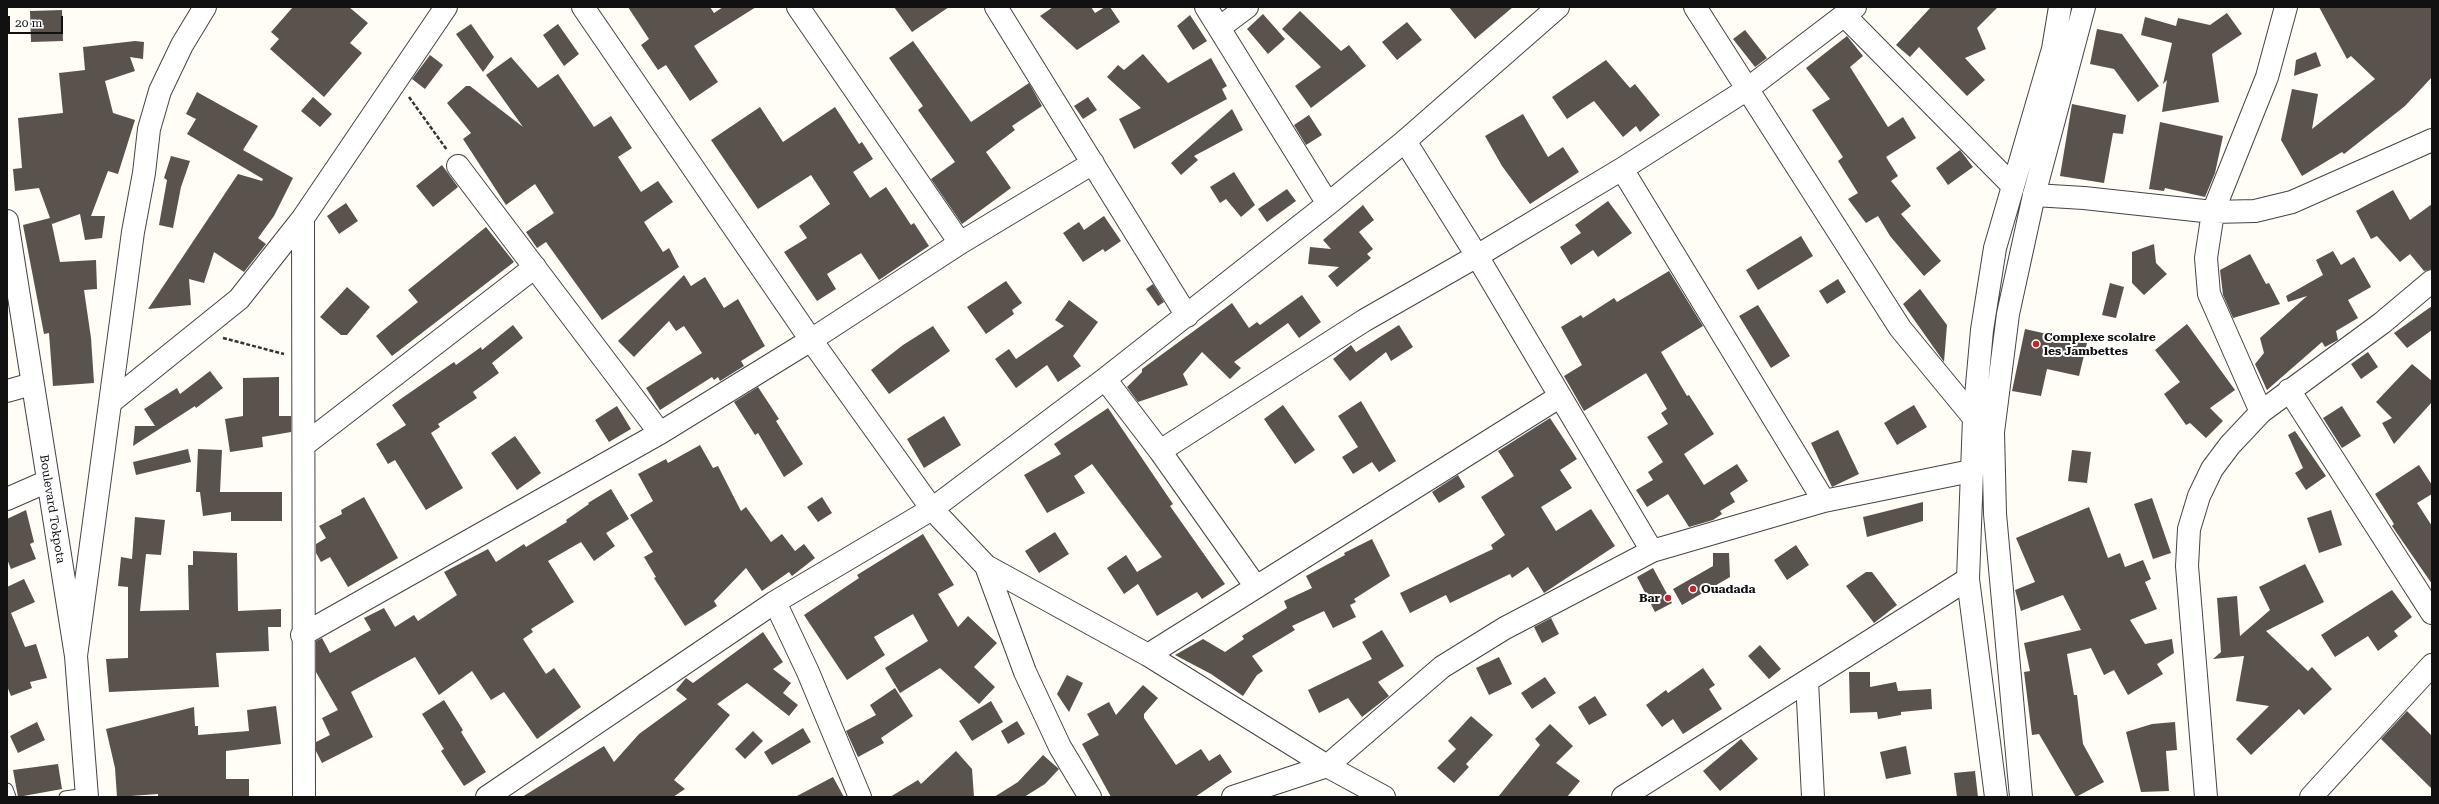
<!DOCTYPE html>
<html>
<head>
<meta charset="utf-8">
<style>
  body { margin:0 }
  #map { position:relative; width:2439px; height:804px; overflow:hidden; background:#fffdf5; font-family:"Roboto Serif",serif }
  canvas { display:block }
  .frame { position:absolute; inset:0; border:8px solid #111; pointer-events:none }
  .scale { position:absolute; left:8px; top:16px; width:55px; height:18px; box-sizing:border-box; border:2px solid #111; border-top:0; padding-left:5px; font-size:12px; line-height:14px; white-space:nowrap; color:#111; -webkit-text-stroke:3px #fff; paint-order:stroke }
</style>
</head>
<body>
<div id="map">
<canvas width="2439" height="804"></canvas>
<div class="frame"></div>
<div class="scale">20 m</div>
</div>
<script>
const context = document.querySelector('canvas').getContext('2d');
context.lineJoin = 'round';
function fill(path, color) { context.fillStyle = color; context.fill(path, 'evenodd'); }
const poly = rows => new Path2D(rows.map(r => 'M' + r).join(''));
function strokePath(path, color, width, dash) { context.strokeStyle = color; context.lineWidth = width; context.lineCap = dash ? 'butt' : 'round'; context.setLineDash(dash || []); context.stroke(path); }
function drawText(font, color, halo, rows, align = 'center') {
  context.font = font + ' "Roboto Serif",serif'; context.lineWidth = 4; context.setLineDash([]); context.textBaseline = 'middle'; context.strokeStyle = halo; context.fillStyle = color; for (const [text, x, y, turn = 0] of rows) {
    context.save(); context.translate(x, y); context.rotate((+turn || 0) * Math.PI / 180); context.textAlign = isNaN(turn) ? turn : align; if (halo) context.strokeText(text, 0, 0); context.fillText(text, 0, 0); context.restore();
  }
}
fill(poly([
  [293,7,349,7,368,23,350,43,362,53,324,97,270,49,279,39,271,32],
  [628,7,710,7,714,13,723,7,756,7,694,46,718,82,690,101,666,65,658,70,641,45,649,39],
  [894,7,949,7,912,32],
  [1053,7,1091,7,1095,13,1105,7,1110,7,1120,22,1077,50,1040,16],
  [1449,7,1513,7,1475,39],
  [1931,7,1998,7,1977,28,1986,49,1965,58,1985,80,1967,96,1919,47,1910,57,1896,45],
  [2319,7,2432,7,2432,77,2405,106,2344,154,2342,152,2302,176,2281,140,2292,89,2318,94,2312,129,2375,79,2351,56,2347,59],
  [62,10,63,41,31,42,30,11],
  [1300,11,1341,51,1349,45,1366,66,1311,108,1295,86,1321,67,1282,29],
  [2227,13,2242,34,2212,54,2219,102,2162,112,2167,80,2163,84,2172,43,2141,35,2145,17,2176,26,2178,18,2210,25],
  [1263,14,1285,39,1268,54,1247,29],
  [1190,15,1207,41,1193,50,1177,26],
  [1407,22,1422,40,1397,60,1382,42],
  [471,24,494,57,483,72,456,34],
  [558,24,579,54,564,66,543,35],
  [2097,29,2122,34,2159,86,2138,102,2114,69,2090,64],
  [1745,30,1767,58,1755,67,1733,39],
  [1847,36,1863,56,1850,67,1888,127,1903,117,1916,138,1886,157,1898,176,1891,181,1911,206,1901,214,1941,261,1924,276,1890,236,1878,216,1866,223,1848,199,1858,193,1838,161,1843,157,1812,110,1830,99,1806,68],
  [135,41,144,42,143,59,130,57,135,71,105,81,113,113,135,120,118,174,108,171,91,216,105,216,102,238,85,240,80,214,52,224,51,220,60,262,96,260,97,289,84,290,91,338,94,383,53,386,49,333,44,334,23,225,50,218,39,188,15,191,13,169,22,168,18,118,63,113,59,73,85,70,83,47],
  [913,41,971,122,1029,83,1042,106,1012,126,1015,130,986,152,1011,188,962,224,931,179,955,162,918,110,923,106,889,58],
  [2316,52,2321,66,2294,76,2296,60],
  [1143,54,1168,83,1211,58,1227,86,1222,89,1227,99,1134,149,1119,119,1141,108,1107,77,1118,65,1124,70],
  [430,55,443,65,425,89,412,79],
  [511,57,538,88,558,74,594,127,611,116,632,148,618,157,641,192,658,181,673,202,644,222,663,252,669,248,679,267,602,320,546,242,537,248,526,232,554,213,535,184,506,205,463,139,471,133,447,103,466,86,470,86,523,127,486,75],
  [1606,60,1630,88,1635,84,1660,115,1640,132,1636,126,1623,137,1594,101,1567,119,1552,97],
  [197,92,258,126,243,150,293,178,274,216,258,238,266,244,244,272,214,252,204,283,189,279,191,305,148,309,238,174,262,181,263,179,187,134,196,119,186,114],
  [313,97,332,114,320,127,301,111],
  [1088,97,1097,110,1083,119,1074,106],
  [2072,104,2126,115,2123,134,2113,133,2104,183,2060,176],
  [760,107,783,142,835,107,859,144,862,142,873,159,853,172,870,198,886,187,911,225,914,223,929,246,879,280,861,253,827,274,836,289,817,301,784,252,807,238,799,226,830,204,811,175,758,209,711,140],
  [1232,109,1243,130,1194,156,1198,160,1181,175,1171,163],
  [1523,114,1548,157,1563,147,1579,172,1530,204,1502,166,1485,136],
  [1309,115,1322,135,1306,145,1294,125],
  [2160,122,2223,136,2215,173,2205,197,2165,188,2164,191,2149,189],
  [1960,150,1973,167,1948,185,1936,168],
  [171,156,190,161,181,187,173,228,159,225,167,180,164,178],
  [442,165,458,187,433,207,416,186],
  [1234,172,1255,205,1241,217,1226,199,1220,203,1210,187],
  [1287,189,1296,201,1267,222,1258,209],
  [2393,190,2410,220,2432,204,2432,269,2424,271,2410,254,2400,262,2377,236,2371,239,2356,211],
  [1608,201,1632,233,1598,257,1593,250,1571,265,1560,247,1581,233,1575,225],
  [346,203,358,221,339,234,327,216],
  [1363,205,1374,220,1359,232,1373,249,1367,254,1371,258,1337,287,1328,276,1339,267,1308,264,1310,247,1331,249,1323,240],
  [1104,216,1121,241,1105,252,1103,249,1083,262,1063,233,1079,222,1084,230],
  [486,227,514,262,392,356,376,336,418,302,408,290],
  [1801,236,1813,256,1758,290,1746,270],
  [2154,244,2156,263,2167,274,2144,295,2132,283,2132,252],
  [2333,251,2341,265,2354,257,2371,287,2348,300,2358,318,2336,331,2338,340,2325,347,2322,342,2267,390,2255,364,2264,353,2260,338,2307,296,2288,302,2286,296,2323,275,2316,260],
  [2250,254,2266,284,2269,283,2280,304,2233,318,2223,295,2220,270],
  [1669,271,1703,326,1661,352,1687,396,1689,395,1714,434,1684,454,1704,485,1737,464,1748,481,1730,493,1735,502,1720,511,1722,514,1713,520,1689,527,1668,494,1647,507,1636,490,1653,480,1648,472,1663,462,1647,437,1668,424,1661,413,1667,409,1646,373,1584,411,1564,376,1582,365,1561,327,1581,315,1583,318,1614,298,1617,302],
  [684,275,691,286,705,277,724,308,738,299,765,346,741,361,744,366,720,381,718,377,714,380,712,377,660,410,646,388,702,353,684,326,676,331,669,321,634,357,618,341],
  [1838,279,1846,292,1827,304,1819,291],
  [1006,281,1022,303,1012,310,1014,314,986,334,967,307],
  [2110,283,2124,287,2116,318,2102,315],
  [1153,284,1164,302,1158,306,1146,289],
  [347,287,370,307,347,335,341,335,320,317],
  [1920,289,1947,325,1944,362,1903,304],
  [1302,295,1321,322,1299,338,1288,323,1234,362,1241,368,1230,379,1202,352,1183,374,1188,385,1138,402,1127,387,1142,372,1142,369,1232,303,1249,328,1257,322,1260,325],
  [1069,300,1098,322,1073,356,1081,366,1058,382,1047,365,1016,388,995,359,1009,349,1016,359,1064,326,1055,320],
  [1758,305,1790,356,1771,368,1739,316],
  [2432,306,2432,330,2407,348,2394,333],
  [2187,324,2235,390,2210,408,2223,421,2206,438,2190,423,2186,425,2164,394,2180,382,2155,350],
  [513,325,523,338,492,363,499,373,473,392,477,398,438,424,440,427,431,433,463,488,426,510,395,460,388,464,376,444,406,425,392,405,454,362,456,365,481,347,482,350],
  [1399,325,1413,347,1391,361,1386,352,1350,381,1333,359,1351,345,1356,352],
  [933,326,950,351,889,394,871,370,903,345],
  [2025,329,2087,343,2079,376,2047,369,2041,396,2012,391],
  [2368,352,2378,367,2361,379,2351,364],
  [2412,364,2432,381,2432,402,2394,444,2382,423,2392,418,2376,402],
  [210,371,223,388,196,408,195,406,133,446,135,426,155,426,144,409,177,388,180,394],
  [279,377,279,416,291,416,291,432,262,437,263,447,230,452,225,419,243,416,243,378],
  [758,387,779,419,776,421,803,464,784,477,758,433,755,435,734,402],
  [1361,401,1396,461,1379,472,1372,462,1353,474,1342,457,1358,447,1338,416],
  [1283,405,1315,450,1295,464,1264,419],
  [1914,405,1927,427,1897,445,1884,423],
  [617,406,631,429,609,442,595,420],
  [2342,406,2361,436,2342,448,2323,418],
  [1108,408,1173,504,1170,506,1225,584,1202,599,1197,592,1157,616,1138,584,1124,594,1107,568,1126,555,1137,572,1162,557,1092,464,1074,476,1085,493,1047,513,1024,475,1061,454,1054,444],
  [944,416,961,445,924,468,907,439],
  [1550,418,1577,459,1560,470,1572,488,1541,507,1556,531,1591,509,1615,546,1544,593,1528,567,1512,578,1510,574,1450,603,1446,595,1410,613,1400,593,1493,549,1491,545,1505,535,1481,497,1514,476,1498,451],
  [1838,430,1859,474,1832,487,1811,443],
  [2295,431,2326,476,2306,490,2295,473,2303,468,2288,435],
  [515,436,541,473,517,490,491,453],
  [700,445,713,468,718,466,741,511,746,507,771,542,782,534,795,551,804,544,815,558,792,576,789,572,762,591,746,568,714,601,717,606,685,626,654,578,656,577,644,557,653,552,630,515,653,501,638,474,666,459,668,463],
  [188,449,191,462,136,475,133,462],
  [198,449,222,450,220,492,282,492,282,521,231,521,231,512,203,516,200,492,196,492],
  [2072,450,2091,452,2087,483,2068,481],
  [2419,465,2432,485,2432,494,2417,503,2432,526,2432,584,2392,526,2394,524,2375,494],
  [1458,475,1465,487,1439,503,1432,492],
  [611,489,629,519,606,533,615,546,594,561,581,542,548,561,574,602,531,629,533,632,523,639,546,674,554,668,581,707,537,739,504,692,491,700,472,671,439,695,415,657,351,692,373,737,322,763,316,751,316,742,330,735,322,718,338,710,316,672,316,641,322,638,330,653,371,630,364,618,384,608,395,627,414,615,418,621,457,595,444,572,488,549,496,562,524,544,526,547,567,522,566,520,589,504,588,503],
  [364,497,398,558,348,587,330,557,321,562,316,553,316,544,326,538,319,526,342,514,341,510],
  [822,497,832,513,818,522,807,507],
  [2152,498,2171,553,2153,559,2134,504],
  [1923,502,1923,521,1867,537,1863,517],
  [2089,507,2108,558,2120,553,2125,567,2143,560,2151,579,2145,582,2157,609,2130,620,2145,644,2172,639,2174,653,2157,664,2163,674,2128,695,2114,670,2104,675,2091,648,2067,654,2074,695,2077,695,2083,744,2104,782,2076,797,2039,734,2032,735,2024,672,2030,671,2024,643,2081,630,2063,595,2021,611,2015,590,2035,582,2016,538],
  [26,510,34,542,30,544,36,559,11,569,7,559,7,519],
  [2331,510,2342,545,2319,553,2307,518],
  [135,517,165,520,161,555,146,554,140,611,189,610,188,565,193,565,193,551,237,553,238,611,281,609,281,627,268,627,269,651,216,653,219,687,109,692,106,659,128,658,128,587,118,586,121,557,132,559],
  [1055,532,1069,554,1039,573,1025,551],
  [923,534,954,585,938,594,958,627,968,616,997,643,974,667,995,687,979,704,940,668,900,693,885,668,928,641,913,614,874,637,885,655,847,680,804,615,859,578,857,575],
  [1372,539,1390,576,1354,599,1356,602,1350,605,1356,617,1333,628,1324,611,1292,626,1295,630,1252,656,1263,671,1257,675,1243,696,1211,674,1175,655,1203,639,1225,652,1244,639,1242,636,1287,608,1284,601,1312,588,1306,576,1345,555,1344,553],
  [1796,545,1809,565,1787,580,1774,560],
  [1713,553,1729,553,1730,577,1682,605,1673,589,1713,566],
  [2305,564,2324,602,2266,631,2308,671,2312,667,2332,689,2304,715,2299,709,2251,755,2236,739,2269,706,2236,701,2244,656,2213,659,2221,652,2217,598,2237,596,2240,636,2270,610,2259,587],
  [1653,568,1672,603,1655,612,1637,577],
  [1866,572,1872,572,1897,605,1874,623,1846,586],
  [24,579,35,602,11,613,25,647,36,644,47,678,30,682,32,688,11,696,7,686,7,587],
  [2392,590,2412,617,2394,631,2398,636,2378,651,2368,636,2335,657,2321,635],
  [1551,618,1559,634,1542,643,1534,627],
  [1382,630,1404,666,1378,682,1389,696,1362,717,1348,698,1319,713,1308,690,1372,659,1362,642],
  [763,632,783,662,773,669,791,683,783,693,798,705,789,716,747,683,717,704,730,715,674,780,685,789,673,797,522,797,604,746,614,762,639,734,687,699,676,690,686,678,693,683],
  [1760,645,1781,669,1769,679,1748,656],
  [1499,657,1512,684,1489,695,1476,668],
  [1703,668,1715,685,1709,689,1722,709,1683,734,1673,719,1662,727,1646,705,1666,690,1668,693],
  [1849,672,1870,672,1870,687,1896,682,1898,691,1931,689,1932,709,1901,712,1901,715,1878,719,1877,712,1850,713],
  [1067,675,1083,683,1069,712,1057,694],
  [1545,677,1556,693,1532,709,1521,693],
  [1143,685,1158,698,1144,714,1144,718,1176,765,1201,749,1209,761,1220,754,1232,772,1195,797,1111,797,1082,744,1099,735,1087,714,1109,702,1116,715],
  [895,688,913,716,881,738,884,743,858,757,846,731,876,715,870,705],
  [1595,696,1607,715,1589,725,1578,707],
  [444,700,463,730,461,732,486,772,464,786,441,751,444,749,422,714],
  [991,701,1003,722,972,741,959,721],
  [276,706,281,744,226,751,226,779,249,779,249,796,158,797,158,794,117,797,115,768,106,729,194,707,195,726,198,726,198,735,249,731,247,710],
  [2407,711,2432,736,2432,789,2381,739],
  [1471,716,1493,735,1466,764,1469,767,1454,783,1437,768,1456,749,1448,741],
  [1017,721,1025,734,1008,744,1001,731],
  [37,722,45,740,18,753,10,736],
  [2175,722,2177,750,2166,751,2169,791,2141,792,2126,732,2152,724],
  [1550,724,1573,746,1556,763,1580,781,1567,797,1498,797,1540,745,1535,739],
  [803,728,811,742,772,765,764,752],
  [753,731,763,741,745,759,735,749],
  [1741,739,1758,759,1720,791,1703,771],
  [1906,746,1911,774,1886,779,1880,752],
  [956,751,972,769,974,797,890,797,918,780,921,784],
  [1043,755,1059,769,1045,784,1024,797,994,797,1018,782],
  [58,764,62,789,18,797,13,770],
  [1975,771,1978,797,1957,797,1954,773],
  [833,777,844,797,795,797]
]), '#5a524d');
const service = poly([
  [7,789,10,797],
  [65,797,86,794]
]);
const minor = poly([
  [583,7,811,340,932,509,986,566,1025,672,1060,747,1090,797],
  [798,7,960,243],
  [996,7,1187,316],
  [1206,7,1328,204],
  [1695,7,1900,328,1974,418],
  [1844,15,2012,185],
  [1219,28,1247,7],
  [1405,141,1477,256,1652,551],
  [458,166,660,433],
  [1622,169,1824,501],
  [2034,195,2084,198,2213,212,2255,211,2292,202,2432,140],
  [303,218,304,797],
  [1105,379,1160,451,1256,587],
  [2289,390,2432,613],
  [7,391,32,384],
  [111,402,239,299,303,218,446,7],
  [2261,412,2209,294,2206,258,2213,212,2267,77,2286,7],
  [304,445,535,267],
  [1160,451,1365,320,1477,256,1622,169,1746,90,1855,7],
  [7,499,48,481],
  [986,566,1148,655,1327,766,1384,797],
  [775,602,808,672,860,797],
  [302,635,660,433,811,340,960,243,1093,163],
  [1148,655,1559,397],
  [1807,681,1813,797],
  [487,797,775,602,932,509,1105,379,1328,204,1405,141,1558,7],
  [1233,797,1327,766,1442,667,1505,628,1652,551,1824,501,1971,471],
  [1623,797,1968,579],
  [2206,797,2187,566,2189,529,2199,496,2212,469,2230,445,2261,412,2382,323,2432,281],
  [2311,797,2432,665]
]);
const tertiary = poly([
  [7,221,76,656,87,797],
  [76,656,133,232,144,173,149,129,160,91,182,45,205,7],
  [1996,797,1968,579,1974,418,1982,330,1995,248,2053,49,2060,7],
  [2021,797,1995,514,1993,432,2008,314,2034,195,2084,7]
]);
strokePath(service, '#444', 13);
strokePath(minor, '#444', 24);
strokePath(tertiary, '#444', 24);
strokePath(poly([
  [409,97,447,150],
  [223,338,284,354]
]), '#333', 2.5, [4, 2]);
strokePath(service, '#fff', 11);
strokePath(minor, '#fff', 22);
strokePath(tertiary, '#fff', 22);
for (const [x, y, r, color] of [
  [2036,344,4,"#c4262e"],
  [1693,589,4,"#c4262e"],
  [1668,598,4,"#c4262e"]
]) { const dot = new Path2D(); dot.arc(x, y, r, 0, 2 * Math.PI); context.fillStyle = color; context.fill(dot); strokePath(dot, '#fff', 1.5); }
drawText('bold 12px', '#111', '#fff', [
  ["Complexe scolaire",2044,337],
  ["les Jambettes",2044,351],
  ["Ouadada",1701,589],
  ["Bar",1660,598,"right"]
], 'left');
drawText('12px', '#111', '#fff', [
  ["Boulevard Tokpota",52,509,81]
]);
</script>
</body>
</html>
